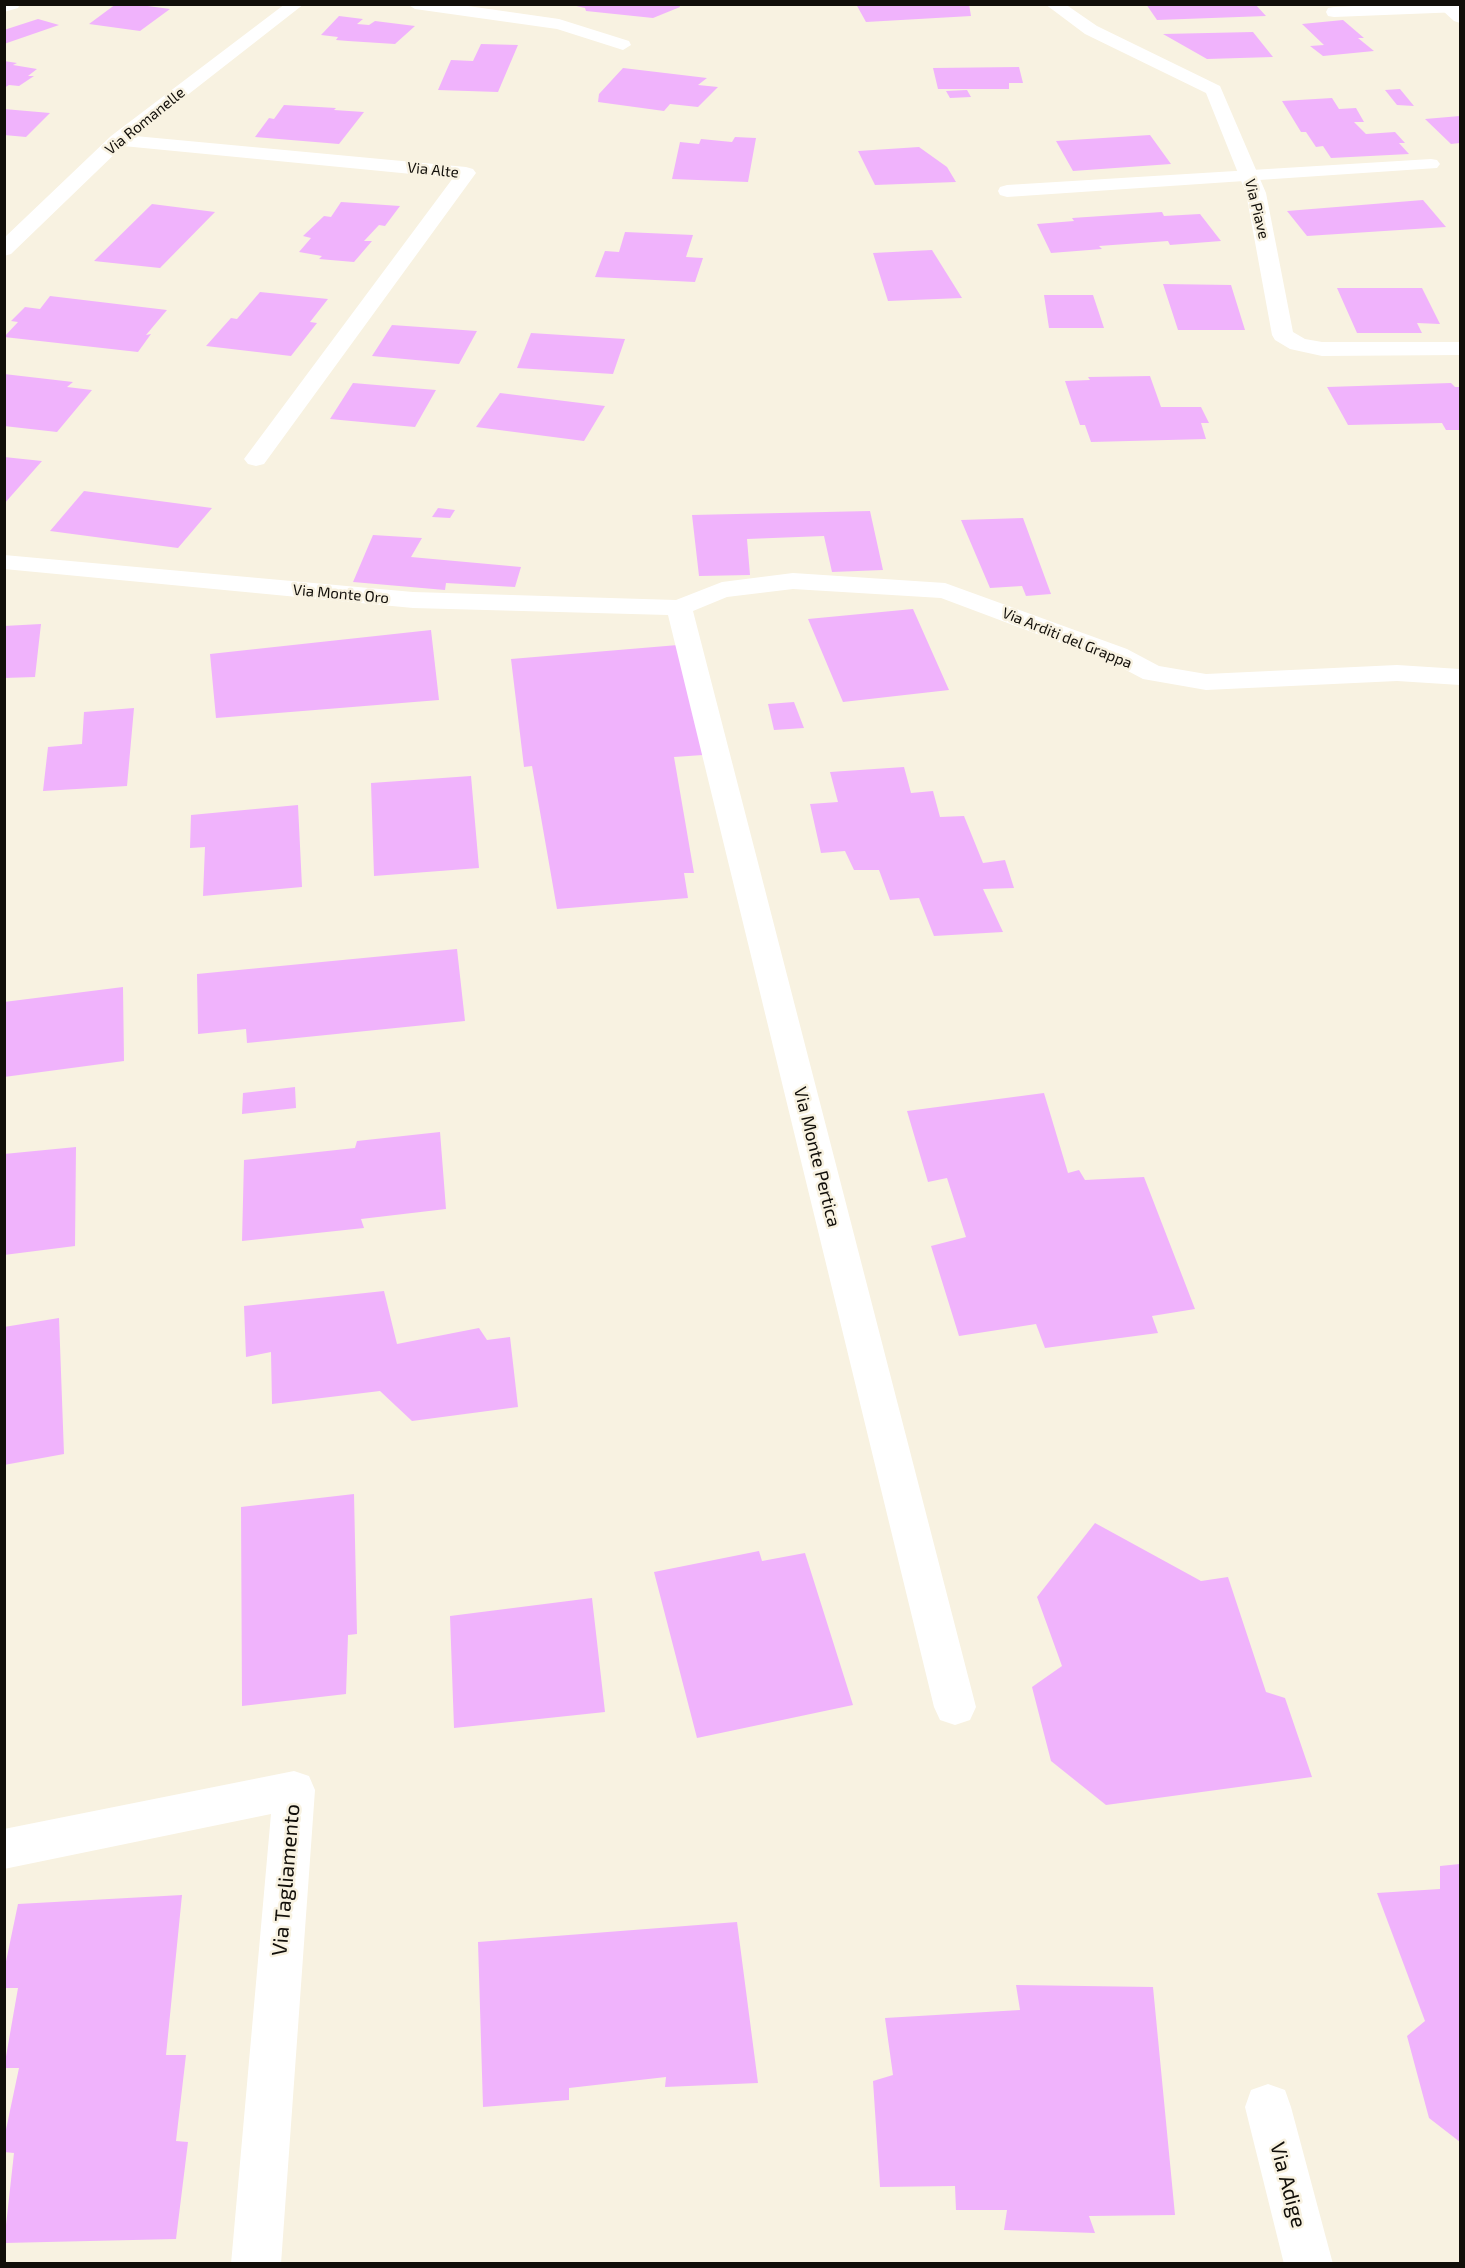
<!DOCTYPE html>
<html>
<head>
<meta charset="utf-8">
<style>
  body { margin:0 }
  #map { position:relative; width:1465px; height:2268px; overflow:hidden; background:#f8f2e1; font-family:"Exo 2",sans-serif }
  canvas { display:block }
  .frame { position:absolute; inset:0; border:6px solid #110e09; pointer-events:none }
</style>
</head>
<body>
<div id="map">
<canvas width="1465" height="2268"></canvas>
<div class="frame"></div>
</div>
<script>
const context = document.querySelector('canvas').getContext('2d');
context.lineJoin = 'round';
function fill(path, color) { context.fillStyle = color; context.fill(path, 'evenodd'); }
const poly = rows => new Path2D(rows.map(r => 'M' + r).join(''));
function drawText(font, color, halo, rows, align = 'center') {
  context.font = font + ' "Exo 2",sans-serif'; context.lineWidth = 5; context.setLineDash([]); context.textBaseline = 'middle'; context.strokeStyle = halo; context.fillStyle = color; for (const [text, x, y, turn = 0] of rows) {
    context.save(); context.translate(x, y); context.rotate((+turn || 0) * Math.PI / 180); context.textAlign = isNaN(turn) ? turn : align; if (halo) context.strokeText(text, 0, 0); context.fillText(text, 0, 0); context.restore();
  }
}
fill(poly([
  [116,4,133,4,170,9,140,31,89,24],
  [568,4,679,4,680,7,653,18,586,11,585,8],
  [856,4,969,4,971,16,866,22],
  [1146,4,1255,4,1266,16,1157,20],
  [339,16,363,19,357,24,369,25,375,21,415,26,395,44,348,41,336,40,338,37,321,35],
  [38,19,59,25,4,44,4,30],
  [1343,20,1364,38,1358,38,1374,51,1323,56,1310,46,1324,45,1302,24],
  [1253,32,1273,57,1207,59,1163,34],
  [481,44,518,45,498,92,438,90,451,60,473,61],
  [4,61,17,63,13,65,37,69,28,76,34,76,19,86,9,85,4,88],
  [1019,67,1023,83,1009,83,1009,89,938,89,933,68],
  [623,68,707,78,698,85,718,87,698,107,670,104,664,111,598,102,599,94],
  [1400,89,1414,106,1397,105,1385,90],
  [967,90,971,97,950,98,946,91],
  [1332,98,1339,109,1356,108,1364,122,1354,122,1366,134,1395,132,1405,143,1399,143,1409,154,1331,158,1323,146,1316,147,1306,132,1301,132,1282,101],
  [284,105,336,108,334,110,364,112,339,144,255,137,269,118,274,119],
  [4,109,50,113,26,137,4,135],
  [1460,116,1460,143,1451,144,1425,119],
  [1150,135,1171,164,1073,171,1056,141],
  [735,137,756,138,748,182,672,179,680,142,699,144,701,139,732,142],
  [919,147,947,167,956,182,875,185,858,151],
  [1423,200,1446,227,1307,236,1287,211],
  [341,202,400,206,385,226,379,225,364,241,372,241,354,262,319,259,322,256,299,252,311,238,303,236,324,216,331,217],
  [152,204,215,212,160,268,94,261],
  [1162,212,1164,216,1200,214,1221,241,1170,245,1168,241,1099,246,1102,249,1051,253,1037,224,1074,221,1072,218],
  [625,232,693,235,686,257,703,258,695,282,595,277,605,251,619,252],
  [932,250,962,298,888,301,873,253],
  [1163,284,1231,285,1245,330,1178,330],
  [1337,288,1422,288,1440,324,1417,323,1422,333,1357,333],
  [260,292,328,299,310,322,317,323,291,356,206,346,231,318,237,319],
  [1044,295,1093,295,1104,328,1049,328],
  [50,296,167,310,146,335,151,334,138,352,4,337,18,322,11,321,25,307,40,309],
  [392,325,477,331,459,364,372,356],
  [531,333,625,339,613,374,517,368],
  [4,374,73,382,67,387,92,390,57,432,4,426],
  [1150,376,1161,407,1201,407,1209,423,1201,423,1206,439,1091,442,1085,425,1080,425,1065,381,1090,380,1088,377],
  [353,383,436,390,415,427,330,419],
  [1451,383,1455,387,1460,387,1460,430,1446,430,1442,423,1348,425,1327,387],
  [500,393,605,406,584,441,476,427],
  [4,457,42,461,4,504],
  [84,491,212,508,178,548,50,531],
  [438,508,455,510,450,518,432,517],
  [870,511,883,570,832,572,824,536,747,539,750,575,699,576,692,515],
  [1023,518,1051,594,1026,596,1022,586,990,588,961,520],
  [373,535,422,538,411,557,521,567,515,587,446,583,445,590,353,582],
  [913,609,949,690,843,702,808,619],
  [41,624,35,677,4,678,4,626],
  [431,630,439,700,216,718,210,654],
  [678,645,703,755,674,757,694,873,684,873,688,898,557,909,532,766,524,767,511,659],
  [794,702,804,728,774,730,768,704],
  [134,708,127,786,43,791,48,747,82,744,84,712],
  [904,767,911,793,933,791,940,817,964,816,983,863,1005,860,1014,888,983,889,1003,932,934,936,919,898,890,900,879,870,854,870,845,851,821,853,810,804,838,802,830,772],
  [471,776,479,868,374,876,371,783],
  [298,805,302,887,203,896,205,847,190,848,191,815],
  [457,949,465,1021,247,1043,246,1029,198,1034,197,974],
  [123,987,124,1061,4,1077,4,1002],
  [295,1087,296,1108,242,1114,243,1093],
  [1044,1093,1068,1173,1079,1170,1085,1180,1144,1177,1195,1309,1152,1316,1158,1333,1045,1348,1036,1324,959,1336,931,1246,966,1237,947,1178,928,1182,907,1111],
  [440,1132,446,1209,361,1219,364,1228,242,1241,244,1160,355,1148,357,1141],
  [76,1147,75,1246,4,1255,4,1154],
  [384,1291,397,1344,479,1328,487,1340,510,1337,518,1407,412,1421,380,1391,272,1404,271,1352,246,1357,244,1306],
  [59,1318,64,1454,4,1465,4,1327],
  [354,1494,357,1634,348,1635,346,1694,242,1706,241,1507],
  [1095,1523,1201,1581,1228,1577,1266,1692,1285,1698,1312,1777,1106,1805,1051,1761,1032,1687,1062,1666,1037,1597],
  [759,1551,762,1561,805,1553,853,1705,697,1738,654,1572],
  [592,1598,605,1712,454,1728,450,1616],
  [1460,1864,1460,2142,1429,2118,1407,2036,1425,2021,1377,1893,1440,1889,1440,1866],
  [182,1895,166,2055,186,2055,176,2141,188,2142,176,2239,4,2243,14,2153,4,2152,4,2139,19,2068,4,2068,18,1988,4,1988,4,1971,18,1904],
  [737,1922,758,2083,665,2087,666,2077,569,2088,569,2100,483,2107,478,1942],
  [1016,1985,1153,1987,1175,2215,1089,2216,1095,2233,1004,2230,1007,2210,956,2210,955,2186,880,2187,873,2081,893,2075,885,2018,1020,2010]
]), '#f0b3fc');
fill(poly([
  [407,4,454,4,559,19,629,41,631,45,623,50,557,29,415,9,407,4],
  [1443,5,1455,5,1460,10,1460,23,1454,21,1443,11,1441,8,1443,5],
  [1431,159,1437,160,1440,164,1437,168,1007,197,1000,195,998,191,1000,187,1007,185,1431,159]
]), '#fff');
fill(poly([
  [285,4,304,4,135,136,466,167,473,169,476,173,264,464,256,466,248,464,244,459,453,178,123,146,11,254,4,256,4,238,111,136,285,4],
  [1045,4,1065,4,1097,26,1220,86,1266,193,1293,332,1305,339,1322,342,1460,342,1460,355,1322,356,1290,349,1275,340,1272,335,1246,193,1206,93,1085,34,1045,4],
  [1395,4,1460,4,1460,12,1334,17,1328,16,1326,12,1328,8,1334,7,1395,4],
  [4,555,413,592,676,600,722,582,793,573,945,583,1127,649,1159,666,1206,674,1397,665,1460,669,1460,685,1397,681,1206,690,1143,679,1109,661,941,598,793,589,727,597,693,611,976,1707,970,1720,955,1725,940,1720,934,1707,668,615,413,608,4,569,4,555],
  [294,1771,309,1776,315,1790,281,2264,231,2264,271,1814,4,1869,4,1829,294,1771],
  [1268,2084,1285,2090,1291,2107,1333,2264,1284,2264,1245,2107,1251,2090,1268,2084]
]), '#fff');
fill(poly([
  [4,4,20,4,18,8,4,12,4,4]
]), '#fff');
drawText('15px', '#110e09', '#f8f2e1', [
  ["Via Romanelle",145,121,-39],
  ["Via Alte",433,170,6],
  ["Via Piave",1257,209,76],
  ["Via Monte Oro",341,594,5],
  ["Via Arditi del Grappa",1067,638,22]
]);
drawText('18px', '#110e09', '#f8f2e1', [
  ["Via Monte Pertica",817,1157,76]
]);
drawText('21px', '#110e09', '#f8f2e1', [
  ["Via Tagliamento",286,1880,-85],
  ["Via Adige",1288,2185,75]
]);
</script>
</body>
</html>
